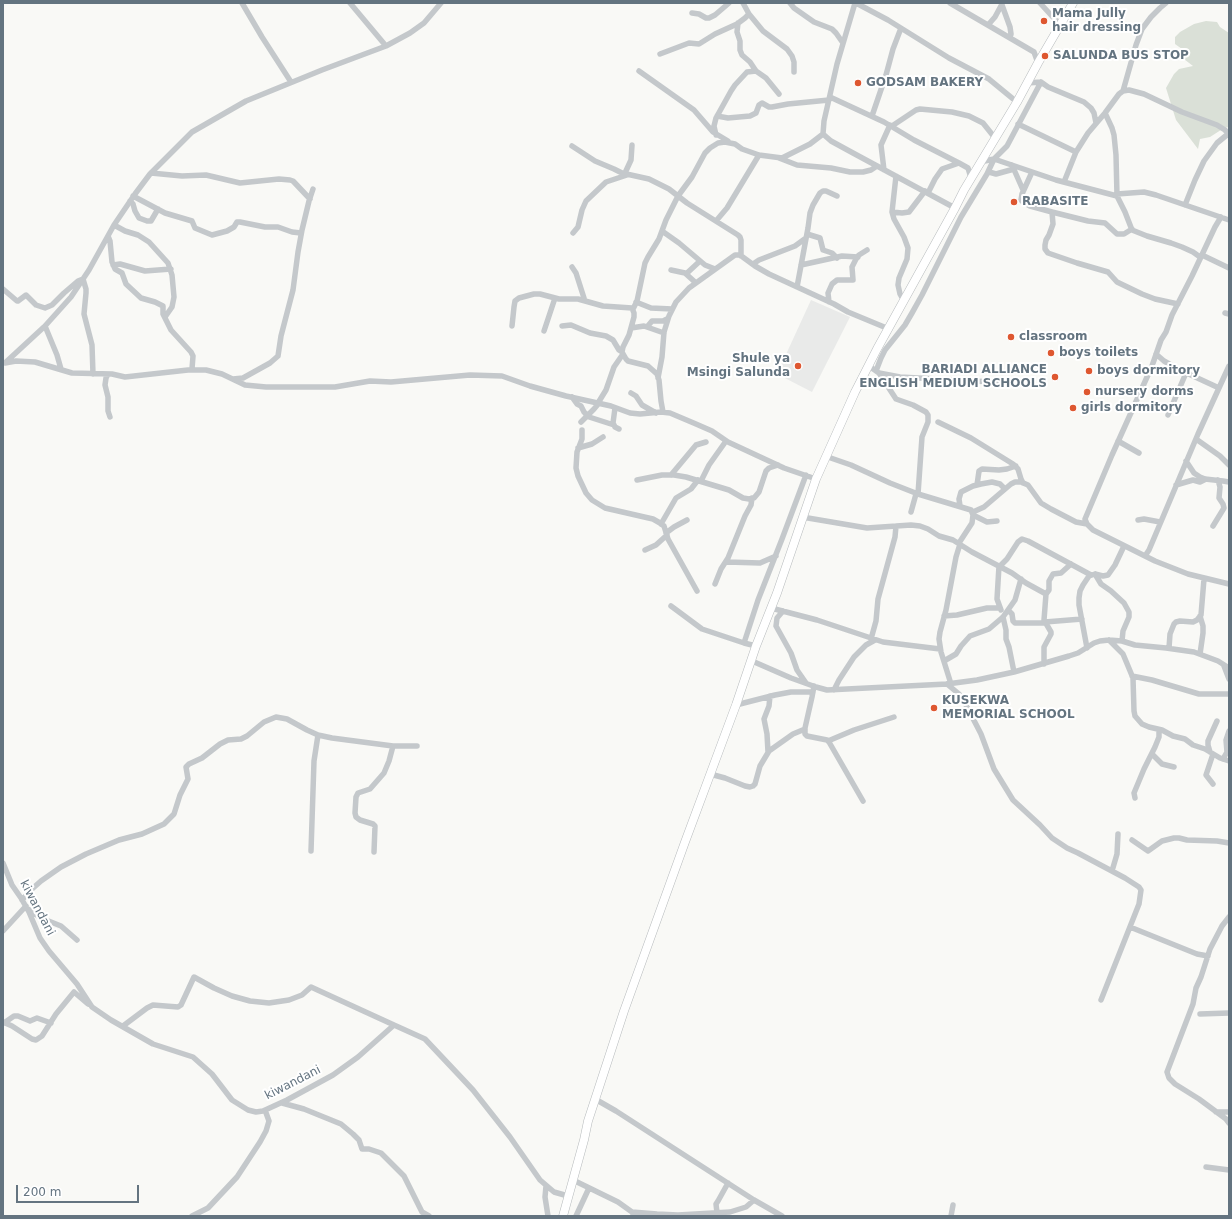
<!DOCTYPE html>
<html>
<head>
<meta charset="utf-8">
<style>
  body { margin:0 }
  #map { position:relative; width:1232px; height:1219px; overflow:hidden; background:#f9f9f6; font-family:"DejaVu Sans",sans-serif }
  canvas { display:block }
  .frame { position:absolute; inset:0; border:4px solid #647480; pointer-events:none }
  .scale { position:absolute; left:16px; top:1185px; width:123px; height:18px; box-sizing:border-box; border:2px solid #647480; border-top:0; padding-left:5px; font-size:12px; line-height:14px; white-space:nowrap; color:#647480; -webkit-text-stroke:3px #fff; paint-order:stroke }
</style>
</head>
<body>
<div id="map">
<canvas width="1232" height="1219"></canvas>
<div class="frame"></div>
<div class="scale">200 m</div>
</div>
<script>
const context = document.querySelector('canvas').getContext('2d');
context.lineJoin = 'round';
function fill(path, color) { context.fillStyle = color; context.fill(path, 'evenodd'); }
const poly = rows => new Path2D(rows.map(r => 'M' + r).join(''));
function strokePath(path, color, width, dash) { context.strokeStyle = color; context.lineWidth = width; context.lineCap = dash ? 'butt' : 'round'; context.setLineDash(dash || []); context.stroke(path); }
function drawText(font, color, halo, rows, align = 'center') {
  context.font = font + ' "DejaVu Sans",sans-serif'; context.lineWidth = 4; context.setLineDash([]); context.textBaseline = 'middle'; context.strokeStyle = halo; context.fillStyle = color; for (const [text, x, y, turn = 0] of rows) {
    context.save(); context.translate(x, y); context.rotate((+turn || 0) * Math.PI / 180); context.textAlign = isNaN(turn) ? turn : align; if (halo) context.strokeText(text, 0, 0); context.fillText(text, 0, 0); context.restore();
  }
}
fill(poly([
  [811,300,850,317,812,392,777,374]
]), '#e9eae9');
fill(poly([
  [1206,21,1217,22,1220,27,1229,33,1229,127,1224,128,1210,137,1200,139,1198,149,1176,120,1166,88,1174,74,1179,69,1193,66,1180,56,1182,49,1175,44,1175,37,1180,32,1194,24]
]), '#dae0d7');
const highway = poly([
  [563,1216,584,1140,588,1121,624,1011,685,842,736,705,756,646,777,593,816,479,855,392,877,349,955,208,964,190,1017,102,1038,63,1073,3]
]);
strokePath(highway, '#b7bbbd', 9);
strokePath(poly([
  [242,3,262,37,291,82],
  [350,3,386,46],
  [743,3,749,14,763,31,787,49,792,56,794,62,794,72],
  [790,3,794,8,814,22,832,29,836,33,843,43],
  [855,3,837,64,824,121,823,134,831,141,853,153,955,208],
  [856,3,888,20,949,58,989,79,1017,102],
  [950,3,1034,52,1038,63],
  [1040,3,1061,26],
  [1002,5,1010,27,1011,34,1010,38],
  [692,13,699,14,706,18,709,18,715,15,729,3],
  [738,23,737,32,740,41,740,50,742,55,750,62,756,71,766,78,779,94],
  [988,25,995,17,1002,4],
  [660,54,689,43,699,44,715,34,737,24,745,18,749,14],
  [639,71,694,110,713,132,728,141],
  [1027,83,1041,82,1048,87,1084,102,1091,108,1094,113,1096,123],
  [1123,91,1136,45,1142,29,1151,17,1160,8,1166,3],
  [830,97,884,122,914,140,959,163,968,168,971,178],
  [1105,113,1112,128,1114,135,1116,155,1117,196,1125,212,1132,230,1147,236,1171,243,1182,247,1193,252,1200,257],
  [717,116,728,118,750,116,756,113,759,105,762,103,769,107,772,107,788,104,829,100],
  [872,116,886,75,893,49,901,28],
  [1018,124,1076,152],
  [892,126,916,110,920,109,952,112,969,116,983,123,995,138],
  [716,135,714,126,716,118,731,91,735,85,747,72,756,71],
  [572,146,595,161,614,169,622,173,649,179,669,189,687,203,738,235,740,237,741,240,741,256],
  [779,158,797,165,831,168,850,172,863,172,871,170,877,166],
  [980,162,994,159,1056,180,1117,196],
  [1012,165,1023,190],
  [884,170,881,145,890,125],
  [989,172,996,174,1014,169],
  [1032,172,1022,194,1021,200,1023,202,1030,206,1052,212,1053,224,1049,235,1046,240,1045,245,1045,249,1048,253,1077,263,1108,272,1117,282,1142,294,1155,299,1178,304],
  [151,173,182,176,206,175,240,183,279,179,290,180,293,181,310,199],
  [625,173,631,160,632,145],
  [896,176,892,212,894,219,904,237,908,248,907,259,899,278,898,285,900,294,904,301],
  [1064,182,1076,152,1088,133,1105,113,1119,94,1123,91,1129,90,1144,94,1182,112,1217,125,1225,130,1229,135],
  [928,193,935,179,942,169,959,163],
  [1117,194,1144,192,1156,195,1229,220],
  [133,196,165,213,192,221,195,228,212,235,227,231,234,227,237,222,240,222,265,227,278,227,292,232,301,233],
  [130,201,133,204,135,211,139,218,147,221,151,221,158,209],
  [1185,205,1195,180,1204,161,1217,143,1228,134],
  [892,212,902,213,909,212,925,191],
  [1052,212,1088,221,1105,223,1117,234,1124,234,1132,229],
  [1221,217,1215,227,1192,276,1172,315,1166,332,1161,340,1152,366,1112,455,1085,519,1087,524,1093,530,1155,561,1188,574,1229,584],
  [716,221,727,208,759,155],
  [114,225,125,231,138,235,149,242,168,263,172,275,174,297,172,307,165,317],
  [662,231,679,243,705,265,715,269],
  [573,233,578,227,582,210,586,201,606,182,627,175],
  [807,234,820,238,823,250,832,253,837,258],
  [108,236,110,241,112,262,115,269,122,273,126,284,141,298,155,302,163,306,163,314,171,330,191,352,193,356,192,369],
  [1202,255,1229,268],
  [753,264,759,260,795,246,806,238],
  [113,265,120,264,145,271,171,269],
  [801,265,842,256,858,257],
  [572,267,576,273,584,298],
  [671,270,685,273,696,283],
  [686,274,700,261],
  [797,287,808,228,810,213,813,205,820,193,823,191,826,191,837,196],
  [3,289,17,301,18,301,26,295,36,305,45,308,52,305,64,293,78,281,83,279,86,289,86,293,84,314,92,345,93,374],
  [636,302,651,308,672,309],
  [829,302,828,293,832,284,837,280,853,280,852,267,856,259,859,255,867,250],
  [633,309,637,301,645,263,648,257,659,239,666,220,678,196,692,177,705,153,710,148,718,143,725,142,735,144,742,149,759,155,782,158,810,144,823,134],
  [1225,313,1229,314],
  [45,326,57,355,61,369],
  [512,326,514,307,515,301,519,298,534,294,540,294,559,299,578,299,603,306,632,308,634,313,634,317,629,335,623,347,622,352,626,359,628,361,648,366,657,374,659,380,661,401,663,412],
  [562,326,571,325,590,333,606,336,613,340,619,350,622,352],
  [647,327,652,321,663,321,667,319],
  [631,328,644,326,664,333],
  [544,331,555,298],
  [1156,354,1164,361,1178,369,1219,388],
  [6,362,45,326,71,297,89,270,114,225,135,194,150,174,192,132,246,101,322,70,386,46,410,33,424,23,441,3],
  [5,363,16,361,35,362,72,373,112,374,125,377,188,370,206,370,222,374,245,385,266,387,335,387,370,381,391,382,470,375,502,376,530,386,566,396,611,406,630,413,640,414,661,412,670,413,696,424,712,431,728,442,784,468,816,479],
  [869,366,879,373,900,377,1011,383],
  [876,371,881,358,885,350,905,325,912,313,922,295,961,217,987,174,994,159,1007,146,1041,82],
  [879,373,896,399,913,405,926,412,928,415,928,422,922,437,918,494],
  [108,374,106,378,105,385,108,397,108,411,110,417],
  [658,378,662,357,664,332,669,316,676,302,689,288,735,255,740,255,755,266,769,274,834,304,848,312,889,329],
  [233,379,243,378,270,363,278,356,281,336,293,290,298,252,302,230,309,201,313,189],
  [631,393,636,396,642,405,656,413],
  [572,397,577,404,581,406,584,412,587,415],
  [598,403,606,390,614,367,623,354],
  [615,408,613,423,615,427,619,429],
  [1168,415,1186,373],
  [586,416,614,425],
  [581,422,594,409,599,403],
  [938,422,971,438,1013,464,1018,469,1021,479,1023,483],
  [582,430,582,439,577,452,576,468,578,476,586,493,592,500,605,508,653,519,660,523,664,526,668,539,697,591],
  [1196,439,1220,456,1229,465],
  [1118,441,1139,453],
  [578,448,592,444,603,437],
  [825,456,851,465,890,483,918,494,971,510,973,515,972,523,959,543],
  [1186,461,1194,473,1200,477,1205,479,1223,481,1229,482],
  [671,475,696,445,706,442],
  [637,480,662,475,674,475,686,477,729,490,743,498,749,499,754,498,759,492,766,471,769,468,778,465],
  [701,481,709,465,726,441],
  [977,485,979,471,982,469,999,470,1007,469,1016,466],
  [1176,485,1193,480,1200,482,1206,479],
  [960,506,959,499,961,492,973,486,981,484,992,482,1000,484,1005,489],
  [911,512,916,494],
  [973,512,984,507,1011,484,1015,482,1021,482,1028,485,1041,503,1051,509,1076,522,1087,524],
  [973,515,987,522,997,521],
  [802,517,867,528,911,525,920,526,928,529,939,536,953,540,972,552,1012,573,1026,583,1046,594,1044,620,1051,632,1051,634,1044,647,1044,664],
  [1138,520,1144,519,1160,522],
  [661,524,676,498,691,489,698,480],
  [1213,526,1224,508,1223,504,1219,498,1220,487,1218,480],
  [666,533,674,527,687,520],
  [645,550,656,545,667,535],
  [1145,556,1149,550,1198,434,1229,366],
  [727,562,760,563,776,556],
  [999,566,997,599,1001,610],
  [1000,566,1007,559,1018,542,1022,539,1028,541,1091,575],
  [1095,574,1101,584,1111,591,1124,603,1129,612,1129,617,1123,631,1122,641],
  [715,584,721,569,728,558,745,516,751,505,752,498],
  [1046,594,1049,590,1049,581,1053,574,1061,573,1071,564],
  [671,606,702,629,744,643,756,646],
  [771,608,817,620,883,642,940,649],
  [1008,610,1012,614,1013,621,1015,623,1045,623],
  [783,611,777,618,776,626,791,653,797,670,806,683],
  [944,616,957,615,987,608,1000,608],
  [1200,616,1203,626,1203,633,1200,654],
  [1003,617,1006,630,1006,639,1009,647,1014,672],
  [1045,622,1082,619],
  [871,639,876,621,878,599,895,537,896,526],
  [1109,640,1123,654,1133,678,1134,711,1135,716,1142,724,1149,727,1162,730,1173,736,1185,739,1193,745,1205,749,1220,758,1229,761],
  [744,643,758,600,782,539,806,475],
  [1087,648,1079,605,1079,598,1080,591,1083,585,1089,576,1095,574,1103,576,1108,575,1115,565,1124,546],
  [1169,648,1170,634,1174,624,1176,622,1180,621,1193,622,1197,620,1201,615,1204,579],
  [752,661,791,678,816,687,827,690,947,684,977,680,1014,672,1069,656,1078,653,1094,643,1100,641,1109,640,1122,641,1135,645,1166,648,1194,652,1218,661,1229,668],
  [944,661,956,654,961,646,970,636,989,629,1003,617,1015,600,1021,579],
  [1224,666,1229,679],
  [1132,676,1152,680,1199,694,1229,694],
  [947,684,959,694,965,703,981,734,994,769,1013,800,1040,825,1052,838,1067,848,1078,853,1125,878,1139,887,1141,890,1139,904,1101,1000],
  [951,684,941,652,939,639,940,632,946,610,956,557,960,544],
  [814,686,812,697,805,728,805,734,807,736,827,740,829,742,863,801],
  [834,690,839,680,854,657,866,645,875,640],
  [736,705,775,695,791,692,813,692],
  [828,741,854,730,894,717],
  [768,752,767,734,764,719,769,706,770,696],
  [1210,752,1208,745,1208,741,1217,721],
  [1152,754,1162,764,1174,767],
  [1223,759,1227,752,1226,740,1229,731],
  [710,774,725,778,745,786,750,787,753,786,755,784,760,766,769,751,793,734,805,729],
  [1213,784,1206,775,1213,754],
  [1135,798,1134,793,1144,769,1155,747,1159,737,1159,730],
  [1132,840,1148,851,1162,841,1174,838,1179,838,1187,840,1217,841,1229,843],
  [311,851,314,761,318,735],
  [374,852,375,826,373,824,360,820,356,817,355,813,356,797,358,793,370,789,384,773,389,761,393,746],
  [3,863,12,885,21,898,29,912,40,938,49,951,77,984,92,1007,111,1020,153,1044,193,1057,212,1074,232,1100,248,1110,256,1112,263,1111,287,1100,333,1075,358,1057,394,1025,425,1039,473,1090,510,1137,540,1180,554,1192,568,1196],
  [1112,871,1117,854,1118,834],
  [22,900,32,889,41,881,61,867,86,854,119,840,142,834,164,824,174,814,180,795,188,779,186,767,189,764,202,758,220,744,228,740,241,739,247,736,264,722,276,717,287,719,307,730,318,735,332,738,393,746,417,746],
  [28,909,41,918,61,926,77,940],
  [1229,917,1222,926,1210,949,1201,977,1196,988,1193,1004,1167,1072,1169,1078,1175,1084,1199,1099,1226,1119,1229,1123],
  [1130,927,1197,954,1208,956],
  [3,931,26,906],
  [1200,1014,1229,1013],
  [3,1022,12,1026,32,1039,36,1040,42,1036,56,1014,74,992,88,1004],
  [4,1023,14,1016,18,1016,30,1021,37,1018,51,1023],
  [123,1026,147,1008,153,1005,178,1007,181,1005,194,977,214,988,232,996,250,1001,269,1003,289,1000,302,995,311,987,394,1025],
  [595,1099,616,1111,754,1200,782,1216],
  [282,1103,304,1109,341,1124,353,1134,359,1140,362,1149,369,1149,381,1153,404,1176,422,1212,429,1216],
  [1216,1112,1229,1112],
  [1206,1167,1229,1170],
  [573,1180,618,1202,632,1212,634,1216],
  [546,1186,545,1197,548,1216],
  [632,1212,657,1214,678,1215,730,1212,746,1207,754,1200],
  [717,1213,716,1204,718,1201,728,1183],
  [192,1216,208,1208,237,1177,260,1142,266,1131,269,1121,265,1110],
  [576,1216,589,1188],
  [951,1216,953,1205]
]), '#c4c8cb', 5.5);
strokePath(highway, '#fff', 8);
for (const [x, y, r, color] of [
  [1044,21,4,"#de5730"],
  [1045,56,4,"#de5730"],
  [858,83,4,"#de5730"],
  [1014,202,4,"#de5730"],
  [1011,337,4,"#de5730"],
  [1051,353,4,"#de5730"],
  [798,366,4,"#de5730"],
  [1089,371,4,"#de5730"],
  [1055,377,4,"#de5730"],
  [1087,392,4,"#de5730"],
  [1073,408,4,"#de5730"],
  [934,708,4,"#de5730"]
]) { const dot = new Path2D(); dot.arc(x, y, r, 0, 2 * Math.PI); context.fillStyle = color; context.fill(dot); strokePath(dot, '#fff', 1.5); }
drawText('bold 12px', '#647480', '#fff', [
  ["Mama Jully",1052,14],
  ["hair dressing",1052,28],
  ["SALUNDA BUS STOP",1053,56],
  ["GODSAM BAKERY",866,83],
  ["RABASITE",1022,202],
  ["classroom",1019,337],
  ["boys toilets",1059,353],
  ["Shule ya",790,359,"right"],
  ["Msingi Salunda",790,373,"right"],
  ["BARIADI ALLIANCE",1047,370,"right"],
  ["ENGLISH MEDIUM SCHOOLS",1047,384,"right"],
  ["boys dormitory",1097,371],
  ["nursery dorms",1095,392],
  ["girls dormitory",1081,408],
  ["KUSEKWA",942,701],
  ["MEMORIAL SCHOOL",942,715]
], 'left');
drawText('12px', '#647480', '#fff', [
  ["kiwandani",37,908,62],
  ["kiwandani",293,1083,-27]
]);
</script>
</body>
</html>
